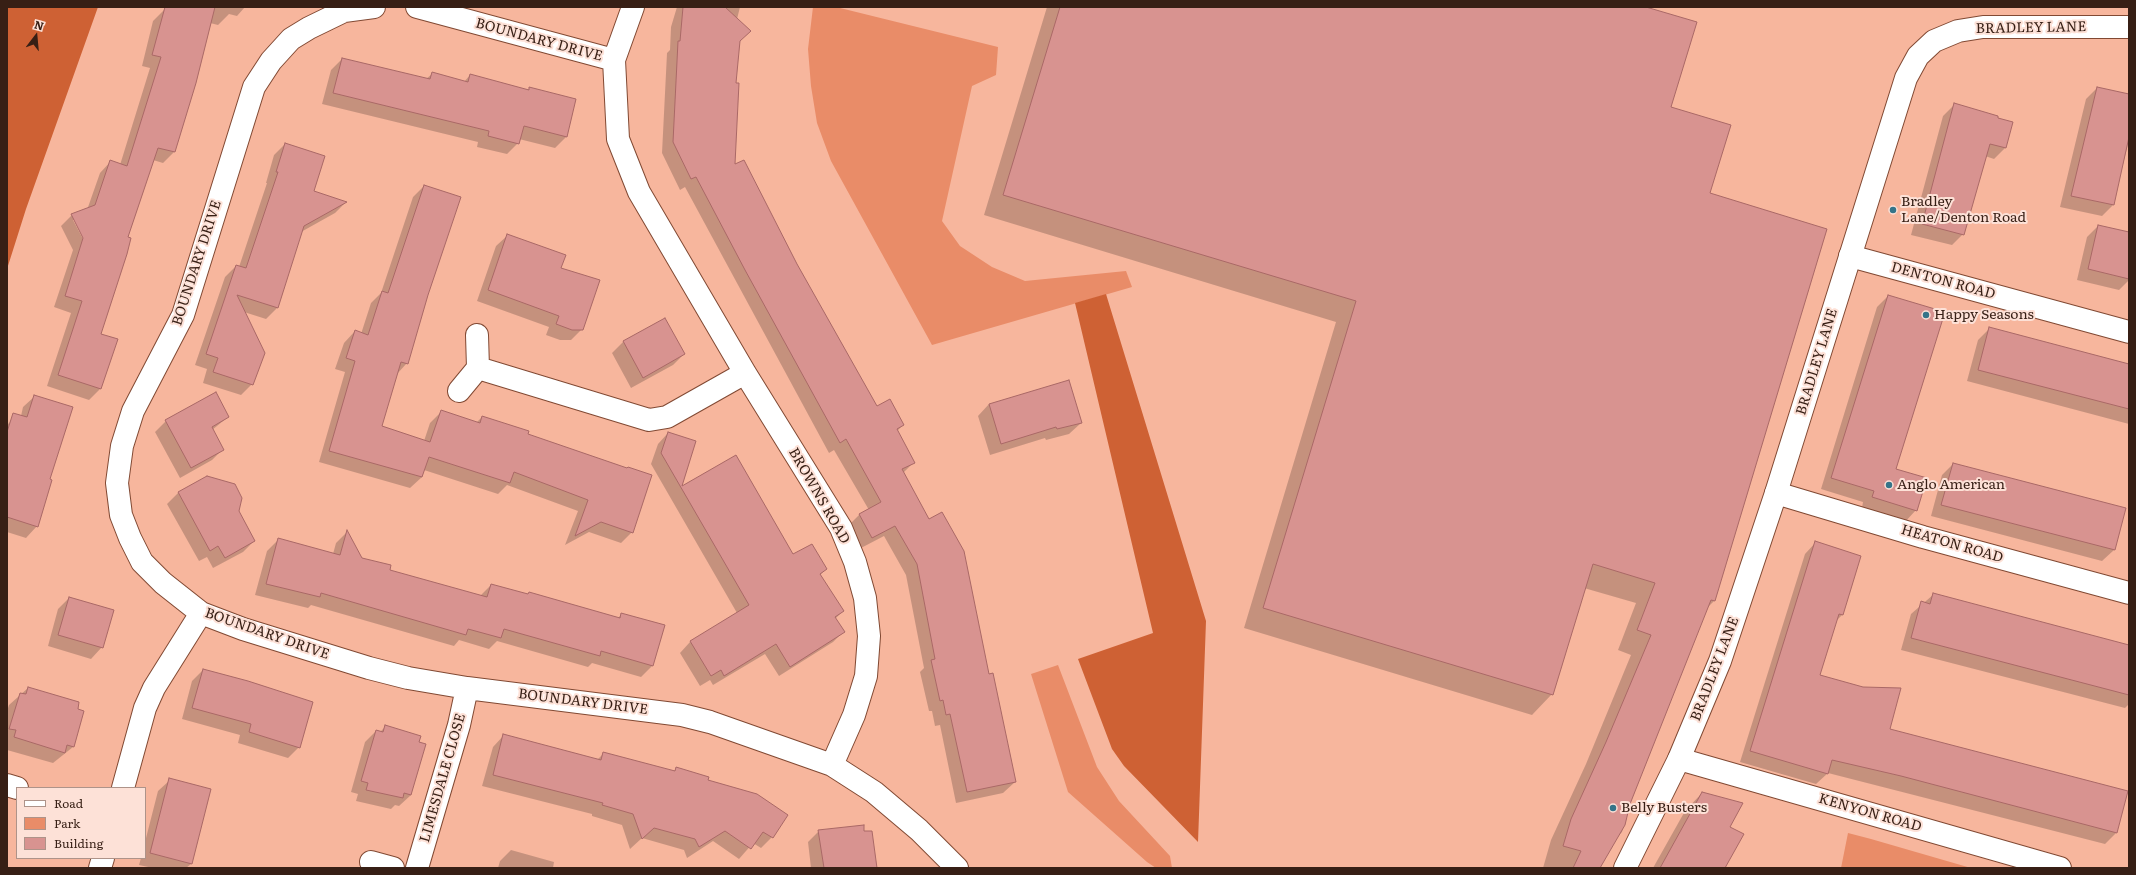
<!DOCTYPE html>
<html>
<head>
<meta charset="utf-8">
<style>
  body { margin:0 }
  #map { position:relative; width:2136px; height:875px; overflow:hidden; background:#f7b69d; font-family:Literata,serif }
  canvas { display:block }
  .frame { position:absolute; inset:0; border:8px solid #371f15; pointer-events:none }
  .legend { position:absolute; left:16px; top:787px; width:130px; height:72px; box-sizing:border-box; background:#fde1d7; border:1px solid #ae9389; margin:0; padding:5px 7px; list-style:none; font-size:12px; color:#371f15 }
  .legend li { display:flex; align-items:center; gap:8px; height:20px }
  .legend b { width:20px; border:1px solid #ae9389 }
  .north { position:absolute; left:16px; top:16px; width:40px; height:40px; -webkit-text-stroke:3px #fde1d7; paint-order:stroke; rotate:16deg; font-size:11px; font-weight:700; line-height:16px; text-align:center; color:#371f15 }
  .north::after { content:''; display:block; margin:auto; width:14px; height:18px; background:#371f15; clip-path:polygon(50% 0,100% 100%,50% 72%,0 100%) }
</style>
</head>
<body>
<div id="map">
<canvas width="2136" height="875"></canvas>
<div class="frame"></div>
<ul class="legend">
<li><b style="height:5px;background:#fff"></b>Road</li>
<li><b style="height:11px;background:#e98c68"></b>Park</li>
<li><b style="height:11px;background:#d89390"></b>Building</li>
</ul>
<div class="north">N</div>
</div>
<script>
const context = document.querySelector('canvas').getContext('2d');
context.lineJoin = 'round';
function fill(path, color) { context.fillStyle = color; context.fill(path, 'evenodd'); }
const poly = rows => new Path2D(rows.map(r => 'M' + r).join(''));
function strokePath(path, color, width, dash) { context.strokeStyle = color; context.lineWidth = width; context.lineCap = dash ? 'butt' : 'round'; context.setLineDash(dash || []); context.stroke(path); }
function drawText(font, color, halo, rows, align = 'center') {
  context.font = font + ' Literata,serif'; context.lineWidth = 4; context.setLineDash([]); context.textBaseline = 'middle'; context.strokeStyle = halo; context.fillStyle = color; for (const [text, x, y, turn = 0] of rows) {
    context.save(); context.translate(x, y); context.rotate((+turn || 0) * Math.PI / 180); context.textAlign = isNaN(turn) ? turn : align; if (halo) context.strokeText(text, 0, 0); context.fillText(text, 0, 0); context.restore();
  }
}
fill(poly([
  [813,7,836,7,998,47,996,75,972,86,942,221,960,246,992,267,1025,281,1126,271,1132,287,932,345,831,161,817,123,811,86,808,49],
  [1058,665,1097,767,1119,801,1170,856,1172,868,1156,868,1147,862,1068,792,1031,674],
  [1848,833,1871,839,1971,868,1841,868]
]), '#e98c68');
fill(poly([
  [7,7,98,7,26,209,7,269],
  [1106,294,1206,621,1198,842,1124,766,1112,749,1078,659,1153,633,1075,303]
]), '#ce6134');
fill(poly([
  [182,7,245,7,237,16,229,14,218,25,210,23,195,83,174,152,163,163,153,160,127,238,100,334,100,389,89,400,47,386,71,313,54,307,73,250,61,226,72,215,87,210,100,173,111,161,120,165,150,68,142,66,153,21,164,10],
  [73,220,75,220,86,242,85,243],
  [677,7,740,7,737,19,739,42,735,84,734,166,796,264,877,407,903,425,897,431,913,463,903,473,988,675,1015,782,1003,793,956,803,940,725,935,726,932,711,929,711,920,672,924,668,906,575,884,536,861,548,848,526,859,515,869,510,834,450,829,453,685,187,680,190,662,153,667,53,670,50,671,27],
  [1047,7,1642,7,1670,108,1709,194,1826,230,1714,601,1707,608,1629,804,1622,832,1617,837,1600,868,1543,868,1551,840,1586,764,1631,655,1618,650,1636,603,1584,588,1552,694,1532,715,1244,628,1336,322,984,215],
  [342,59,426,79,432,74,464,82,470,75,528,90,530,88,575,100,566,137,555,148,519,139,518,143,507,154,477,147,478,142,322,104,331,70],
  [2097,88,2129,95,2129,140,2113,205,2102,216,2060,207,2086,99],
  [1955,104,2012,123,2005,148,1994,159,1985,156,1963,234,1952,245,1911,235,1943,116],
  [285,144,313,192,345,203,335,213,301,232,277,308,266,319,244,312,252,384,241,395,203,383,207,369,195,365,225,277,236,266,239,267,267,183,266,183,274,155],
  [424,186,427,295,407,363,397,374,381,426,424,441,430,423,441,412,476,423,482,417,527,435,632,532,621,543,589,532,565,545,578,511,507,485,498,494,424,470,422,477,410,488,319,462,345,372,335,369,344,343,355,331,361,334,371,303,381,293,413,197],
  [2098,226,2129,233,2129,280,2119,290,2077,280,2087,237],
  [508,235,560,268,582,329,571,340,560,340,546,335,549,327,477,301,496,246],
  [1888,296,1895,470,1916,510,1905,522,1862,508,1863,502,1821,489,1877,307],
  [665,319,684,354,673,365,631,388,612,353,623,342],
  [1989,329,2129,365,2129,424,1967,381,1978,340],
  [35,396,49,480,37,526,26,538,7,532,7,425,17,415,21,416,23,407],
  [989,404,1081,423,1069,434,1046,440,1045,438,990,455,978,416],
  [228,417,212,430,223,449,212,460,180,478,155,432,166,421],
  [668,433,695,442,681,488,736,456,793,556,826,569,820,575,843,611,835,619,843,632,833,642,779,676,765,654,713,685,710,680,700,686,680,653,690,642,737,613,651,464,658,444],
  [1953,464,2124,509,2114,550,2102,561,1931,516,1942,475],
  [207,477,238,511,254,541,243,552,213,568,207,557,199,561,167,504,178,493],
  [347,532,362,559,388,571,480,596,491,585,618,618,622,614,652,666,641,677,592,663,588,667,497,641,489,649,459,640,454,646,311,605,308,608,255,595,267,551,279,539,333,554,336,543],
  [1816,542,1860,556,1842,615,1836,621,1819,675,1889,730,2127,792,2116,833,2105,844,1828,773,1816,784,1740,762,1805,554],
  [1934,594,2129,646,2129,704,2125,708,1901,650,1911,614],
  [69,598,102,647,91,659,48,646,58,609],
  [203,670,299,747,288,758,238,743,240,735,182,719,192,681],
  [28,688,73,747,53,763,7,750,7,711,9,705],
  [385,727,411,795,399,806,395,805,391,809,356,801,358,794,351,792,365,742,376,731,380,732],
  [504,735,597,760,603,754,673,772,677,768,707,781,772,837,761,848,753,843,739,859,713,841,687,858,684,850,642,838,630,849,622,825,592,816,592,814,482,786,493,747],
  [170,780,210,790,191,864,186,868,153,868,139,865,141,858,145,858,145,842,158,791],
  [1702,793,1729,828,1725,866,1728,868,1653,868,1685,811],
  [819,831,864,833,875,868,811,868,808,842],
  [511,850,554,862,553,868,498,868,500,861]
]), '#0003');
const building = poly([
  [165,7,215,7,196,83,175,152,158,148,128,237,131,238,127,254,101,334,118,339,101,389,58,375,82,301,65,296,83,238,71,214,95,205,110,160,127,166,161,57,152,55,165,7],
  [683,7,725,7,751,31,740,41,736,83,739,83,735,164,744,160,797,264,877,406,890,399,904,425,897,429,915,463,902,469,929,519,942,512,964,551,989,674,993,673,1016,782,967,792,950,714,946,715,943,700,940,701,931,660,935,659,917,564,895,526,872,538,859,514,881,502,846,439,840,443,745,270,696,177,691,179,673,142,678,41,680,41,683,7],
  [1060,7,1646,7,1697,22,1671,107,1731,125,1710,193,1827,229,1715,601,1711,600,1630,804,1625,825,1600,868,1573,868,1581,851,1563,846,1571,819,1606,742,1651,635,1637,630,1655,583,1593,564,1553,695,1263,608,1356,301,1003,195,1060,7],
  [342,58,430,79,432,72,468,82,470,74,529,90,529,87,576,99,567,137,524,126,519,144,488,136,489,131,333,93,342,58],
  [2097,87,2129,94,2129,137,2114,205,2071,196,2097,87],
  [1954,103,1998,116,1998,118,2013,122,2006,148,1990,144,1964,235,1922,224,1954,103],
  [285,143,325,156,314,191,347,202,304,226,278,308,237,295,265,353,253,385,213,372,218,358,206,354,236,265,246,268,278,172,276,172,285,143],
  [424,185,461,197,428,295,408,364,401,362,382,426,430,442,441,410,480,423,482,416,529,431,528,434,627,468,628,467,652,475,633,533,601,522,575,536,588,500,514,472,510,483,429,457,422,477,329,451,355,361,346,358,355,330,368,335,382,291,388,293,424,185],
  [2098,225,2129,232,2129,279,2088,269,2098,225],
  [507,234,566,255,561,268,600,280,583,330,572,330,556,324,559,316,488,290,507,234],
  [1888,295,1945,312,1896,469,1927,478,1917,511,1872,497,1874,491,1831,478,1888,295],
  [665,318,685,354,643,378,623,341,665,318],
  [1989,327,2129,364,2129,409,1978,370,1989,327],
  [1069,380,1082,423,1057,429,1056,427,1001,444,989,404,1069,380],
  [216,392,229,417,212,427,224,450,191,468,165,420,216,392],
  [34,395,73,407,50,479,52,480,38,527,7,517,7,432,13,413,27,417,34,395],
  [668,432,696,441,682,486,736,455,793,554,812,544,827,569,820,574,844,611,835,617,845,632,790,667,776,644,724,676,721,670,711,676,690,641,749,605,661,453,668,432],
  [1953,463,2126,508,2115,550,1941,505,1953,463],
  [207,476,235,484,242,498,239,511,255,541,225,558,218,546,210,551,178,492,207,476],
  [347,530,362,558,391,565,390,570,487,597,491,584,528,594,529,592,620,618,621,613,665,625,653,666,601,651,600,656,504,629,501,638,468,629,466,635,321,593,320,597,266,584,278,538,340,555,347,530],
  [1815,541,1861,556,1843,615,1839,614,1820,675,1863,687,1901,688,1890,729,2128,791,2117,833,1901,776,1832,760,1828,774,1750,751,1815,541],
  [1933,593,2129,645,2129,695,1911,638,1921,601,1930,604,1933,593],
  [69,597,114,610,103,648,58,635,69,597],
  [203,669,248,681,313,702,300,748,249,732,251,724,192,708,203,669],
  [28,687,79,702,78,709,84,711,74,747,67,745,65,753,14,737,16,730,9,729,20,693,26,694,28,687],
  [385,725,421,736,419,742,426,744,411,795,404,793,403,798,366,790,368,783,361,781,376,730,383,732,385,725],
  [503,734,601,760,603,752,675,771,676,767,709,777,708,780,757,794,788,815,773,838,763,832,751,849,725,831,699,847,695,839,654,828,642,839,633,814,602,805,603,803,493,775,503,734],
  [169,778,211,789,192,864,150,853,169,778],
  [1702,792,1743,803,1730,827,1744,834,1725,868,1660,868,1702,792],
  [864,825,864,831,872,831,877,868,824,868,818,830,864,825]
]);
fill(building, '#d89390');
strokePath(building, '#a96866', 1);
const minor = poly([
  [374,7,344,11,309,28,291,39,271,61,254,87,183,315,133,411,122,446,117,483,121,515,130,538,142,562,163,583,201,613,243,629,369,668,408,678,467,688,682,715,710,722,832,765,874,792,919,830,957,868],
  [417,7,614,60],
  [633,7,614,60,618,139,639,192,745,373,841,528,855,562,865,598,869,636,866,676,854,715,832,765],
  [1850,256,2129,332],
  [478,368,649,420,667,417,745,373],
  [459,391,478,368,477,335],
  [1776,493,1923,537,2129,593],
  [1679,759,2060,868],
  [7,785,17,788],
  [123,788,145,708,154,688,201,613],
  [371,862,393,868],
  [100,868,103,858],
  [417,868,459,725,467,688]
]);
const tertiary = poly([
  [1625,868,1679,759,1720,661,1776,493,1906,78,1918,56,1934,41,1958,31,1983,27,2129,27]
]);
strokePath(minor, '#814933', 24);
strokePath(tertiary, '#814933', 24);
strokePath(minor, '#fff', 22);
strokePath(tertiary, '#fff', 22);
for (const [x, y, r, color] of [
  [1893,210,4,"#357489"],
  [1926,315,4,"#357489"],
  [1889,485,4,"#357489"],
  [1613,808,4,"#357489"]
]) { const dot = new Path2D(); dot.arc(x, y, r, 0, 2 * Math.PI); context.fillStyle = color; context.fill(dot); strokePath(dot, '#fde1d7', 1.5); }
drawText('14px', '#371f15', '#fde1d7', [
  ["BRADLEY LANE",2031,28,-1],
  ["BOUNDARY DRIVE",539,40,15],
  ["BOUNDARY DRIVE",197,263,-72],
  ["DENTON ROAD",1943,281,15],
  ["BRADLEY LANE",1817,362,-73],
  ["BROWNS ROAD",819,496,60],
  ["HEATON ROAD",1952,544,16],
  ["BOUNDARY DRIVE",267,634,19],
  ["BRADLEY LANE",1715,669,-69],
  ["BOUNDARY DRIVE",583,702,7],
  ["LIMESDALE CLOSE",443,778,-74],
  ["KENYON ROAD",1870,813,16]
]);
drawText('14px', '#371f15', '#fde1d7', [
  ["Bradley",1901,202],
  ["Lane/Denton Road",1901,218],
  ["Happy Seasons",1934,315],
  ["Anglo American",1897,485],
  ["Belly Busters",1621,808]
], 'left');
</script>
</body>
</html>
